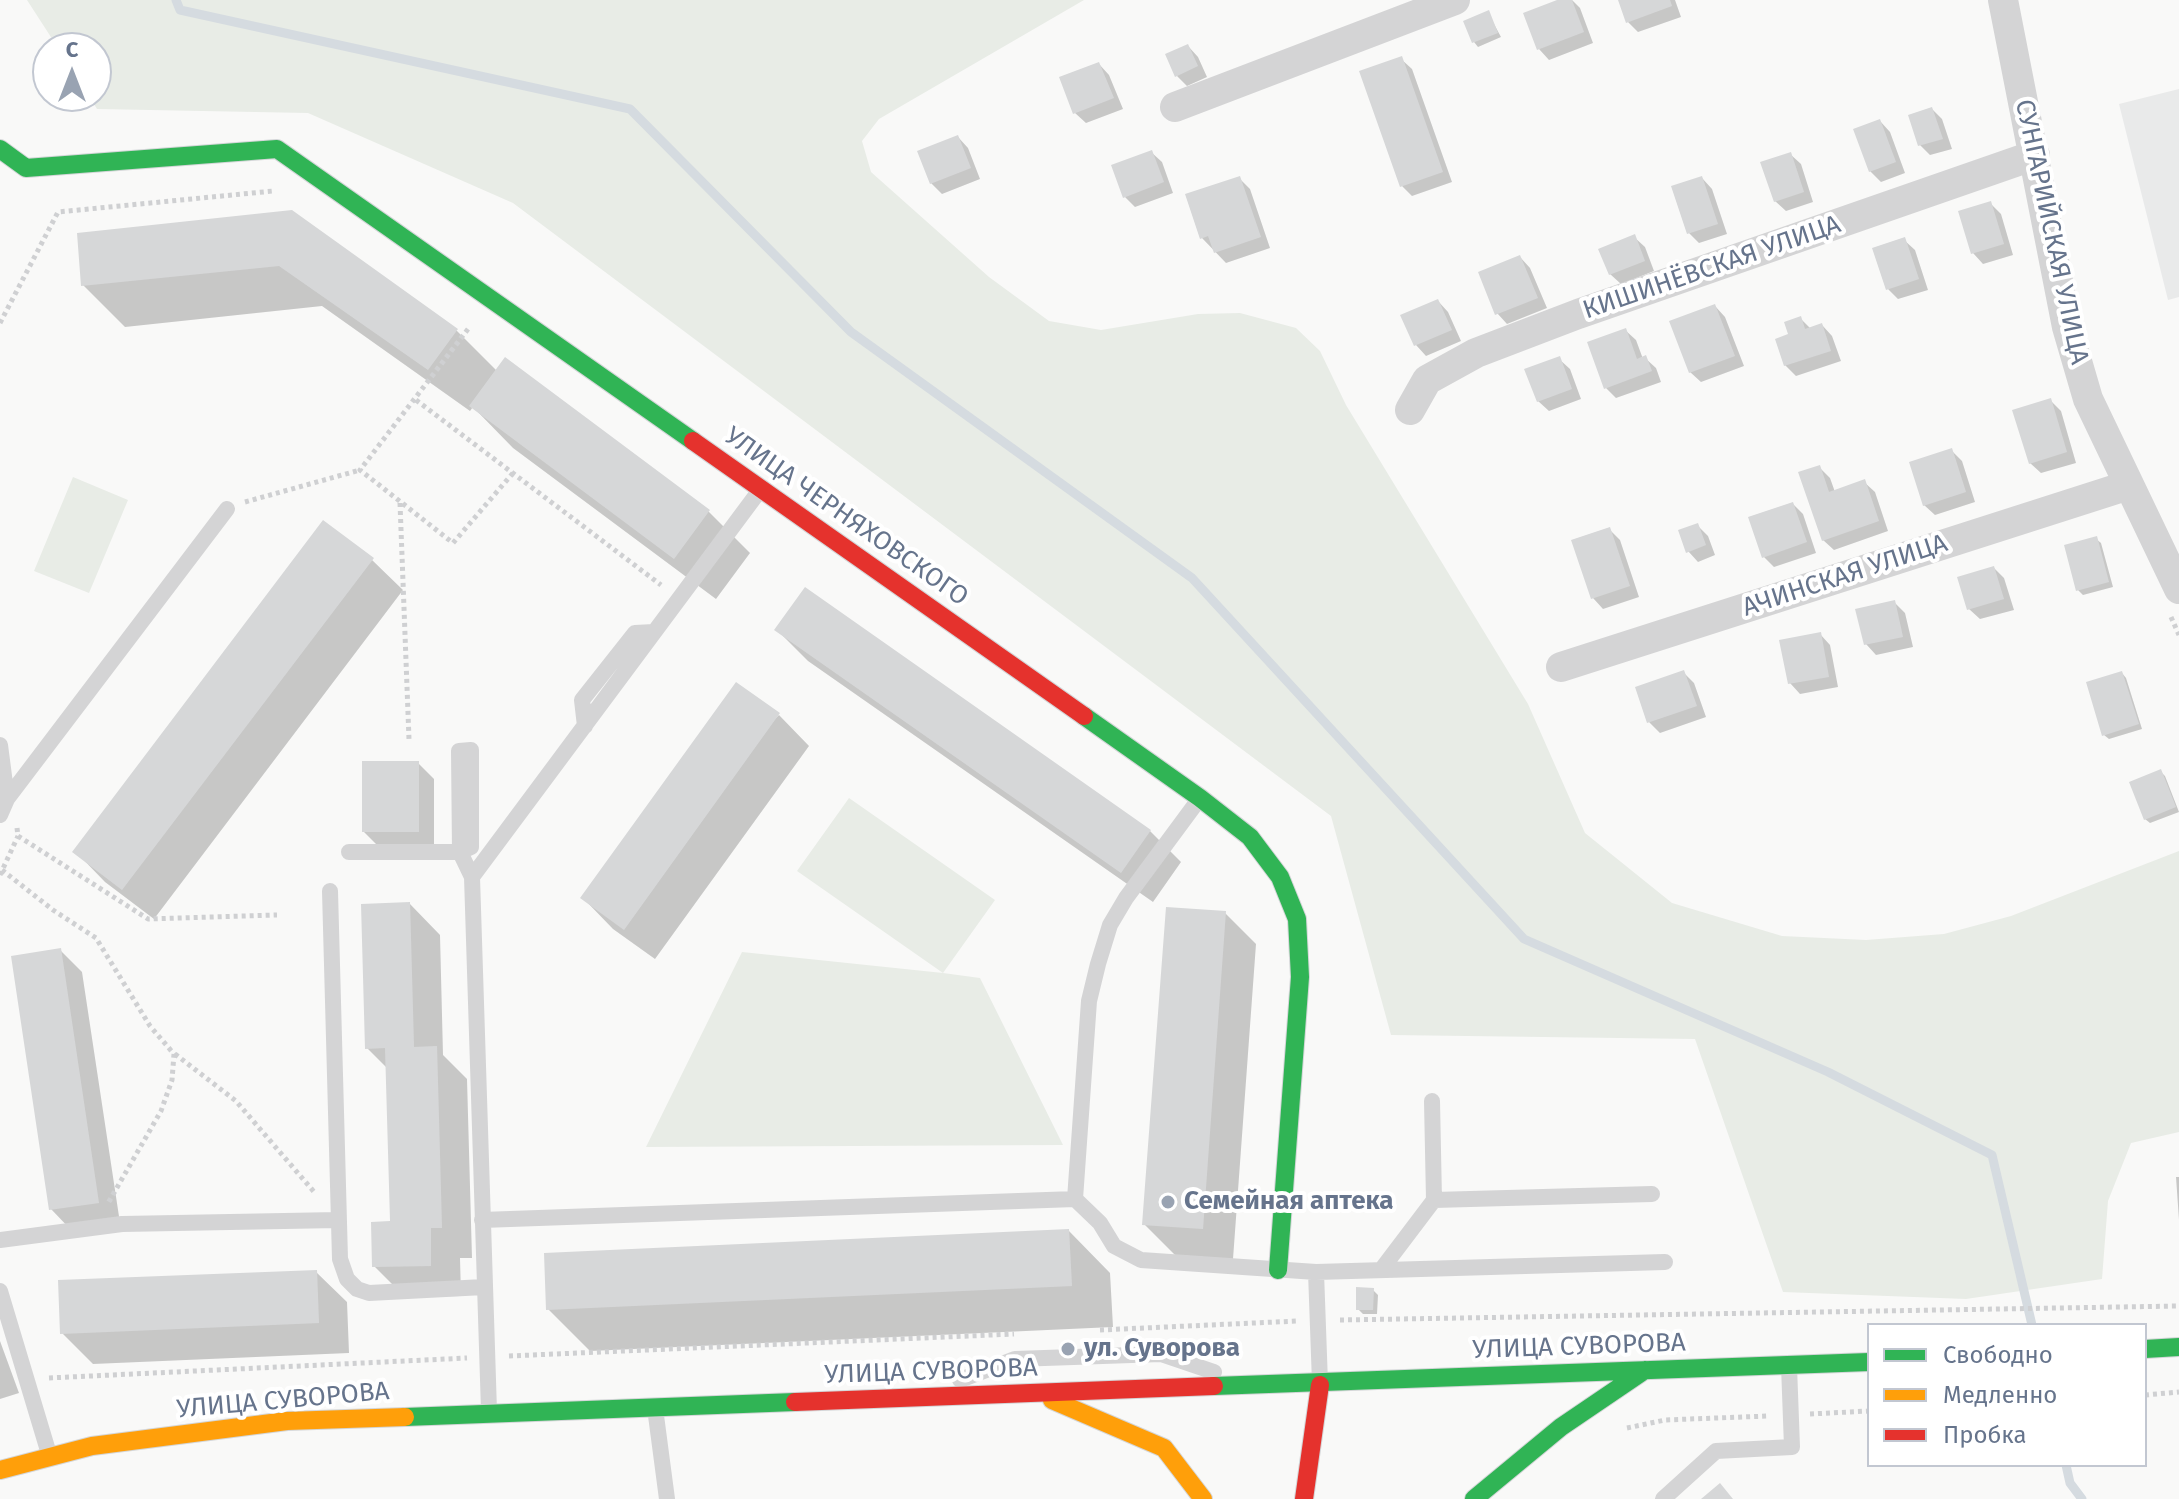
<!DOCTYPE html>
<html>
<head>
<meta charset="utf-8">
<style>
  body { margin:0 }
  #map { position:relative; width:2179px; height:1499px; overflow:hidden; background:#f9f9f8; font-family:"Fira Sans",sans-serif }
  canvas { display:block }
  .legend { position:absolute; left:1867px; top:1323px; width:280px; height:144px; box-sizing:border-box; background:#fff; border:2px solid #c2c7d1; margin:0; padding:10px 14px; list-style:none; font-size:24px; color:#66748c }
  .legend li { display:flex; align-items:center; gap:16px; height:40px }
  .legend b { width:40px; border:2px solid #c2c7d1 }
  .north { position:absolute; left:32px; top:32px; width:80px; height:80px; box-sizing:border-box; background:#fff; border:2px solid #c2c7d1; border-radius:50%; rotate:0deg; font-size:22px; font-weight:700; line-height:32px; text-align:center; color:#66748c }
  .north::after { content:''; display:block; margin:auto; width:28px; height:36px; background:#99a3b2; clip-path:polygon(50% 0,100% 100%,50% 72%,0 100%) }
</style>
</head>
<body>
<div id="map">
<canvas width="2179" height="1499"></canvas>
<ul class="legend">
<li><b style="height:10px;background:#30b455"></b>Свободно</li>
<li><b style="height:10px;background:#ff9f0a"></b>Медленно</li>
<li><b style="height:10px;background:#e5322d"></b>Пробка</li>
</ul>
<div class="north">С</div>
</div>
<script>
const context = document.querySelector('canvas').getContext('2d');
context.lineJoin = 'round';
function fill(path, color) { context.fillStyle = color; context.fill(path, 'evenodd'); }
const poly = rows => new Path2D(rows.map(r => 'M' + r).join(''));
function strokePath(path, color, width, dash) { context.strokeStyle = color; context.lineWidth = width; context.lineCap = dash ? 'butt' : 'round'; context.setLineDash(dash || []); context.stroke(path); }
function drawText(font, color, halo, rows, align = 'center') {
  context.font = font + ' "Fira Sans",sans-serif'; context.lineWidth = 8; context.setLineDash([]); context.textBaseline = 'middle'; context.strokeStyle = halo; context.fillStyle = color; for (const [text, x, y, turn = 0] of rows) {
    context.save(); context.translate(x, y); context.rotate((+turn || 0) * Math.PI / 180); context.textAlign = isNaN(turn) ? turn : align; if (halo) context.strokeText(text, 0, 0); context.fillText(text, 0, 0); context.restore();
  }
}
fill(poly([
  [2179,89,2179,297,2168,300,2119,104]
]), '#e9eaea');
fill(poly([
  [27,0,1084,0,879,119,862,141,871,172,989,277,1049,321,1101,330,1198,314,1240,313,1296,328,1320,351,1346,405,1528,704,1585,833,1672,903,1782,936,1866,940,1944,934,2011,916,2179,851,2179,1132,2131,1143,2108,1201,2102,1279,1966,1299,1783,1292,1695,1039,1391,1035,1331,816,513,203,308,113,97,109,89,96,96,96,96,48,58,48],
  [73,477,128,500,89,593,34,571],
  [849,798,995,900,943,973,980,978,1063,1145,646,1147,742,952,943,973,797,871]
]), '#e8ece6');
fill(poly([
  [1563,0,1572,0,1580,8,1593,43,1549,60,1539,49],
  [1620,0,1675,0,1681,17,1638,32,1627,21],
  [1488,13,1501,37,1478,47,1474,42],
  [1188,46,1198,57,1207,77,1187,86,1177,76],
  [1401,59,1412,69,1452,182,1412,196,1402,186],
  [1099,64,1109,75,1123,109,1086,123,1075,113],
  [1932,109,1942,119,1952,149,1930,155,1920,145],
  [1880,121,1890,132,1905,173,1881,182,1870,171],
  [958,137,968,148,980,179,942,194,931,183],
  [1151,152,1162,162,1173,193,1135,207,1124,196],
  [1790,154,1801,164,1813,202,1786,211,1775,201],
  [1239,178,1250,189,1270,248,1226,263,1202,238,1188,196],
  [1702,178,1712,189,1727,234,1699,243,1689,233],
  [1990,203,2001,214,2013,255,1983,264,1973,253],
  [291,212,457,331,497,371,709,512,750,553,716,599,513,448,473,407,470,411,322,306,125,327,83,285],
  [1634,237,1645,247,1654,271,1621,284,1610,274],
  [1904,240,1915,250,1928,290,1898,299,1888,289],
  [1520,257,1530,268,1547,308,1507,324,1497,313],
  [1438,301,1448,312,1461,341,1426,356,1416,345],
  [1715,306,1725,317,1744,366,1701,382,1690,372],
  [1800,318,1811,329,1822,325,1832,336,1841,361,1796,376,1785,365,1791,335],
  [1625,330,1636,340,1643,359,1645,358,1656,368,1661,382,1616,398,1606,388],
  [1559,359,1570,369,1581,399,1549,411,1538,401],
  [2050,400,2061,411,2076,463,2041,473,2030,463],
  [1951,450,1962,461,1975,502,1935,515,1924,505],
  [1819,467,1830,478,1835,492,1864,482,1875,492,1888,531,1834,550,1823,540],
  [1793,504,1803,514,1816,553,1774,567,1763,556],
  [1698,526,1708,536,1715,555,1698,562,1688,551],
  [1610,530,1620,540,1639,597,1603,609,1593,598],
  [2096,539,2101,543,2113,587,2083,595,2078,590],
  [372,560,403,590,154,919,105,882,75,851],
  [1994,568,2004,578,2014,610,1980,619,1969,609],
  [805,590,1150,831,1181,862,1153,902,808,661,777,630],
  [1894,602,1905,613,1913,647,1876,655,1866,644],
  [1820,634,1830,645,1838,687,1800,694,1790,683],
  [1683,672,1694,683,1706,717,1660,733,1649,722,1637,688],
  [2122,673,2126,678,2142,729,2109,739,2104,735],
  [779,715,809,746,655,959,613,929,583,898],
  [418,763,434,779,434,848,380,848,364,832],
  [2160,771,2165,776,2179,812,2150,823,2145,819],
  [410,904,440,935,443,1055,467,1079,472,1258,460,1258,461,1296,405,1297,374,1266,392,1223,388,1069,367,1048],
  [1225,913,1256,944,1233,1259,1175,1255,1144,1224],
  [61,951,82,972,120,1223,72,1231,51,1209],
  [2176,1177,2179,1177,2179,1220],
  [1069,1231,1110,1273,1113,1327,590,1351,548,1309],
  [316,1272,347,1302,349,1353,93,1364,62,1333],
  [1373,1290,1378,1295,1377,1314,1363,1314,1358,1309],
  [0,1341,19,1393,0,1399]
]), '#0003');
strokePath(poly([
  [176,0,180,10,630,109,851,332,1192,578,1524,939,1828,1072,1992,1155,2032,1325],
  [2066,1465,2070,1483,2082,1499]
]), '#d5dbe0', 9);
fill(poly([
  [1557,0,1572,0,1584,32,1537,50,1523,13],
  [1618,0,1670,0,1672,6,1626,23],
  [1489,10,1498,33,1472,43,1463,21],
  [1188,44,1198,66,1175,77,1165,54],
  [1402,56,1443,172,1400,187,1359,71],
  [1099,62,1114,98,1073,114,1059,77],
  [1932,107,1943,139,1918,146,1908,115],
  [1880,119,1896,162,1869,172,1853,129],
  [958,135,971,168,930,184,917,151],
  [1152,150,1164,182,1123,198,1111,165],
  [1791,152,1804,192,1774,202,1760,162],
  [1240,176,1261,237,1214,253,1208,236,1200,239,1185,194],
  [1702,176,1718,224,1687,234,1671,186],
  [1991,201,2004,244,1971,254,1958,211],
  [292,210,458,329,428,370,279,266,81,286,77,233],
  [1635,234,1645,261,1609,275,1598,249],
  [1905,237,1919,279,1886,290,1872,248],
  [1520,255,1538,298,1495,315,1478,272],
  [1438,299,1452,330,1414,346,1400,315],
  [1715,304,1735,356,1689,373,1669,321],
  [1801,316,1805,329,1822,323,1831,351,1784,366,1775,339,1788,334,1784,322],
  [1626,328,1637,359,1646,355,1652,371,1604,389,1587,342],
  [1560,356,1572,389,1537,402,1524,369],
  [505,357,710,510,674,559,469,406],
  [2051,398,2067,452,2029,464,2012,410],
  [1952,448,1966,492,1923,506,1909,462],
  [1820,465,1829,492,1865,479,1879,521,1822,541,1798,472],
  [1793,502,1807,542,1762,558,1748,517],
  [323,520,374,558,122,890,72,852],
  [1698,523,1706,545,1686,553,1678,530],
  [1610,527,1630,586,1591,599,1571,540],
  [2097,536,2109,582,2076,591,2064,545],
  [1994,566,2004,599,1967,610,1957,577],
  [805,587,1151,830,1121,873,774,630],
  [1895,600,1903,637,1864,645,1855,609],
  [1821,632,1829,677,1788,684,1779,640],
  [1684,670,1697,706,1647,723,1635,687],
  [2122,671,2139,724,2102,736,2086,682],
  [736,682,780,713,624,930,580,898],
  [362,761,419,761,419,832,362,832],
  [2161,769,2176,807,2144,820,2129,782],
  [410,902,414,1047,437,1046,442,1228,431,1228,431,1266,372,1267,371,1222,390,1221,385,1048,365,1049,361,904],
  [1166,907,1226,911,1203,1229,1142,1225],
  [61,948,99,1203,49,1210,11,956],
  [1069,1229,1072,1286,546,1310,544,1253],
  [317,1270,319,1323,60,1334,58,1280],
  [1356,1287,1374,1288,1373,1310,1356,1310],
  [1720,1483,1733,1499,1701,1499]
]), '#d6d7d8');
const fast = poly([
  [0,149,26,168,277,149,693,441],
  [1084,716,1200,798,1250,837,1280,877,1297,919,1300,977,1278,1270],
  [2145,1349,2179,1347],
  [1214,1386,1869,1362],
  [405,1417,795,1402],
  [1474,1499,1561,1427,1645,1370]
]);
const slow = poly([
  [1052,1400,1164,1448,1203,1499],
  [0,1470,92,1446,287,1421,405,1417]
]);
const jam = poly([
  [693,441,1084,716],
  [795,1402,1214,1386],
  [1304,1499,1320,1385]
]);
strokePath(fast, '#d4d6d8', 20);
strokePath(slow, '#d4d6d8', 20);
strokePath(jam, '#d4d6d8', 20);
strokePath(poly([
  [0,323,58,212,273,191],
  [468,329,360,470,453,543,513,473],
  [416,400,661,585],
  [245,502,360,470],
  [400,503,409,739],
  [2171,617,2179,635],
  [17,828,18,836,148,919,277,915],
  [2,870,53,910,96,938,150,1026,174,1054,172,1080,161,1111,107,1205],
  [0,875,18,836],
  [175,1054,236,1101,315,1193],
  [1340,1320,2179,1306],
  [1100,1330,1298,1321],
  [509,1356,1014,1334],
  [49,1378,467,1358],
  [2145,1395,2179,1392],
  [1810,1414,1869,1411],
  [1627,1428,1665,1420,1768,1416]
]), '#cfd0d2', 5, [4, 4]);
strokePath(poly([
  [585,726,582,700,635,633,654,632],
  [0,745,7,799,0,815],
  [7,799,227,509],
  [349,852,460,852,471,847,471,750,459,751,460,852,472,877],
  [330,891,340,1259,347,1279,357,1289,369,1293,484,1287],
  [1075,1199,1100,1223,1114,1246,1141,1260,1316,1272,1320,1383],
  [1434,1200,1652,1194],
  [482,1220,1075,1199,1089,1001,1098,964,1110,925,1126,898,1200,798],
  [0,1240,122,1224,338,1220],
  [1381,1270,1434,1200,1432,1101],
  [1316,1272,1665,1262],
  [0,1291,49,1454],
  [960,1380,1015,1359,1161,1354,1214,1372],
  [655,1408,667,1499],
  [489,1411,472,877,760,490],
  [1663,1499,1716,1451,1792,1447,1789,1366]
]), '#d4d4d5', 16);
strokePath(poly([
  [2003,0,2067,327,2088,399,2179,589],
  [1175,107,1455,0],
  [1410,410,1427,380,1476,353,1578,314,2035,155],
  [1561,667,2129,485]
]), '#d4d4d5', 30);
strokePath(fast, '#30b455', 18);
strokePath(slow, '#ff9f0a', 18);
strokePath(jam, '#e5322d', 18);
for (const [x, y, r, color] of [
  [1168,1202,8,"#99a3b2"],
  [1068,1349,8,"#99a3b2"]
]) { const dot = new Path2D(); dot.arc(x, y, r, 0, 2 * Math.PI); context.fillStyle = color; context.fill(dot); strokePath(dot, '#fff', 3); }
drawText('26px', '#66748c', '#fff', [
  ["СУНГАРИЙСКАЯ УЛИЦА",2051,232,78],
  ["КИШИНЁВСКАЯ УЛИЦА",1712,268,-19],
  ["УЛИЦА ЧЕРНЯХОВСКОГО",846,517,35],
  ["АЧИНСКАЯ УЛИЦА",1845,576,-18],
  ["УЛИЦА СУВОРОВА",1579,1347,-2],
  ["УЛИЦА СУВОРОВА",931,1372,-2],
  ["УЛИЦА СУВОРОВА",283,1401,-5]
]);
drawText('bold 26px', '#66748c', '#fff', [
  ["Семейная аптека",1184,1202],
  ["ул. Суворова",1084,1349]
], 'left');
</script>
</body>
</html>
